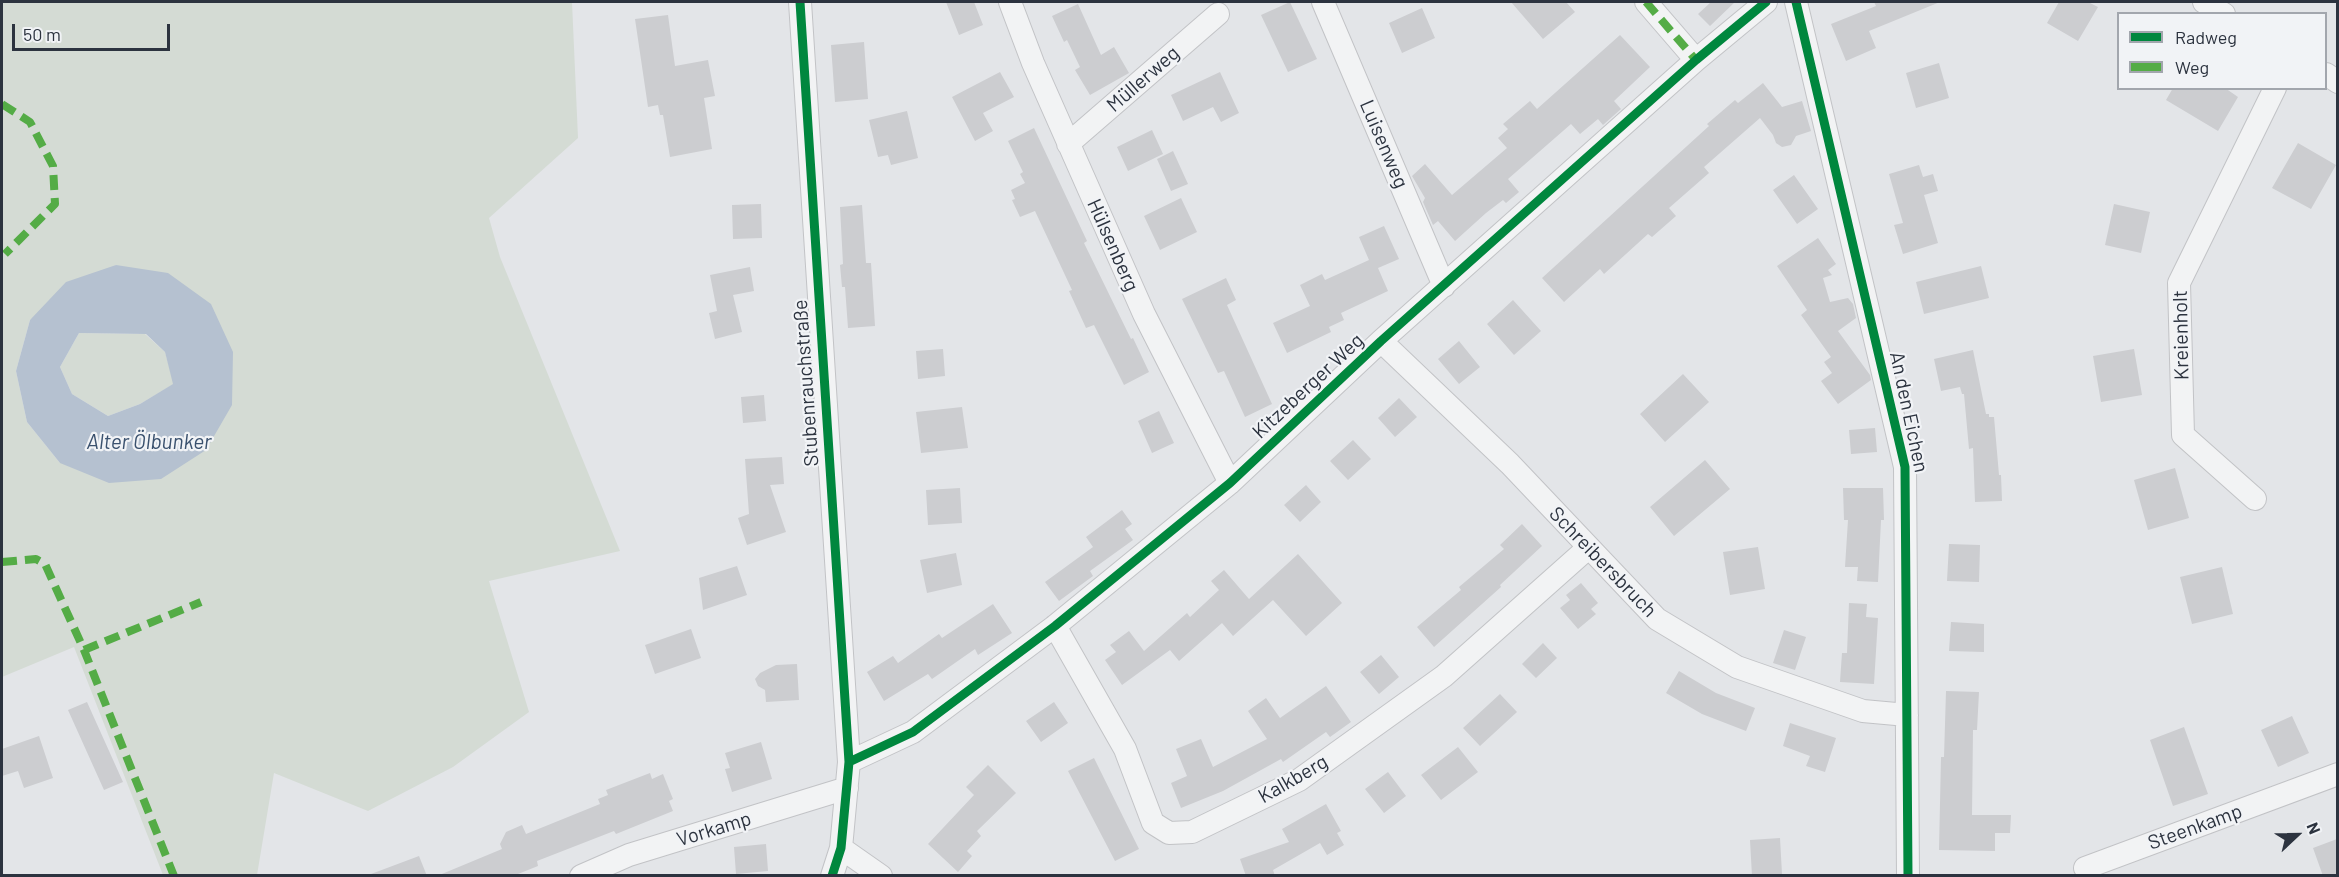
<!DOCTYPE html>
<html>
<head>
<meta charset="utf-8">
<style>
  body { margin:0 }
  #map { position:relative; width:2339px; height:877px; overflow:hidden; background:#e3e5e8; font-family:Barlow,sans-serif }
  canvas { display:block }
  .frame { position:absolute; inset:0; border:3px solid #2c333f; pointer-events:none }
  .legend { position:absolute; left:2117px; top:12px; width:210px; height:78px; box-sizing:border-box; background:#f1f3f6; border:2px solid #a2a6ad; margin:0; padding:8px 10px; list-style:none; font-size:18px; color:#2c333f }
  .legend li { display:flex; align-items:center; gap:12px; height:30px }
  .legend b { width:30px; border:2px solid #a2a6ad }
  .north { position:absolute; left:2267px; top:805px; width:60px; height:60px; -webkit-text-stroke:4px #f1f3f6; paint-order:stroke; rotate:68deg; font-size:16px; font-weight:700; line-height:24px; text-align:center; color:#2c333f }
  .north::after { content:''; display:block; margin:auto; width:21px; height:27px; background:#2c333f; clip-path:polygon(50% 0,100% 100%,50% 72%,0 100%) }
  .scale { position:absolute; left:12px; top:24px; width:158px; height:27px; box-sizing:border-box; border:3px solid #2c333f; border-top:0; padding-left:8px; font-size:18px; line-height:21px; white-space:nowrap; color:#2c333f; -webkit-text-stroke:4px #f1f3f6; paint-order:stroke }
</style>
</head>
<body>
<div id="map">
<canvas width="2339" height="877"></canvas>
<div class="frame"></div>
<ul class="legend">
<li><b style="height:8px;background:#00873e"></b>Radweg</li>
<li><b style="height:8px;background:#54ac46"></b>Weg</li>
</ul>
<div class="north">N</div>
<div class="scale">50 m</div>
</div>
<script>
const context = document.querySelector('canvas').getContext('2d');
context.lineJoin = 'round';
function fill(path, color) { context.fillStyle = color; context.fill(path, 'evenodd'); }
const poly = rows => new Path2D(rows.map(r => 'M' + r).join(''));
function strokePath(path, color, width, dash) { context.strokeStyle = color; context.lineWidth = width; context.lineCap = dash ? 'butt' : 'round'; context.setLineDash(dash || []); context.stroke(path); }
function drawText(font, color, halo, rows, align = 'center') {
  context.font = font + ' Barlow,sans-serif'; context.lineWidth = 4.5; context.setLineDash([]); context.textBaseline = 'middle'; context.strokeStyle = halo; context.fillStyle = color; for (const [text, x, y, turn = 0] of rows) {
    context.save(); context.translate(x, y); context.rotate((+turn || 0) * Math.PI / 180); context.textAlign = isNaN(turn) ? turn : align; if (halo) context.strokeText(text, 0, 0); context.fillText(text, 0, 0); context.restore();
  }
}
fill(poly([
  [2,2,572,2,578,138,489,218,500,257,620,551,489,581,529,712,453,767,368,811,274,773,257,875,163,875,74,647,2,677],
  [116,265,232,405,60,463,27,422,16,371,30,320],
  [79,333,145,334,165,352,174,384,140,404,108,416,72,394,60,367]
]), '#d4dbd4');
fill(poly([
  [116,265,168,273,211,304,233,352,232,405,206,450,161,479,109,483,60,463,27,422,16,371,30,320,66,282],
  [79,333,146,334,165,352,173,384,140,404,108,416,72,394,60,367]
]), '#b5c1d0');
fill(poly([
  [946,2,974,2,983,25,959,35],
  [1290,2,1317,59,1288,72,1261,15],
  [1511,2,1566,2,1575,12,1543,39],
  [1711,2,1735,2,1710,26,1698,14],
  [1874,2,1940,2,1869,31,1876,48,1846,61,1831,24,1876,6],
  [2059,2,2088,2,2098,7,2078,41,2047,23],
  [1078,4,1101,55,1114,47,1129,73,1090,95,1075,70,1080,67,1067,40,1064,42,1052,16],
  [1422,8,1435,38,1402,53,1389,23],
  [668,15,675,66,708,60,715,96,704,98,712,149,670,157,663,115,660,115,658,105,648,107,635,19],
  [1620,35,1650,67,1614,101,1621,109,1603,125,1598,119,1580,134,1571,124,1508,179,1519,192,1506,203,1503,200,1486,213,1455,241,1438,221,1433,225,1423,202,1425,198,1412,176,1425,164,1452,195,1507,148,1498,138,1508,129,1503,124,1530,101,1537,109],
  [864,42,868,99,835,102,831,45],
  [1939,63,1949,98,1916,108,1906,73],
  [1000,72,1014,97,983,113,993,131,975,141,952,97],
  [1220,72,1239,113,1221,122,1213,107,1183,121,1171,95],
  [1763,83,1782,107,1802,101,1811,131,1796,136,1791,145,1782,147,1776,143,1773,135,1760,118,1704,167,1709,173,1669,208,1676,216,1652,237,1648,234,1604,274,1600,269,1564,302,1542,278,1709,126,1707,124,1735,100,1738,103],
  [2173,88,2225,88,2238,97,2218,131,2166,100],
  [907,111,918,158,891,165,888,155,878,157,869,120],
  [1034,128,1087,241,1084,243,1131,339,1133,338,1149,372,1124,385,1094,325,1086,328,1069,291,1072,290,1035,211,1020,217,1012,200,1015,199,1011,190,1025,183,1020,174,1023,172,1008,141],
  [1152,130,1163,154,1128,171,1117,147],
  [2298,143,2336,165,2311,209,2272,188],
  [1173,151,1188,184,1171,191,1157,159],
  [1919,165,1923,177,1933,174,1938,191,1924,195,1938,243,1903,254,1894,225,1903,223,1889,174],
  [1794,175,1818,209,1797,224,1773,190],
  [1181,198,1197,232,1160,250,1144,216],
  [761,204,762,238,733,239,732,205],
  [2114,204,2150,212,2141,253,2105,245],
  [862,205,866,263,871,263,875,326,848,328,845,287,842,287,840,265,843,264,840,207],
  [1384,226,1399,259,1378,268,1388,291,1341,313,1344,320,1329,327,1331,332,1287,353,1273,323,1310,306,1300,285,1322,274,1325,280,1369,260,1359,237],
  [1818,238,1836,264,1828,270,1832,275,1823,278,1830,302,1848,298,1853,304,1856,318,1838,331,1870,375,1871,380,1838,404,1821,381,1832,373,1824,362,1831,357,1801,315,1807,310,1777,266],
  [1981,266,1989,298,1924,314,1916,282],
  [750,267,754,291,733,295,742,332,715,339,709,313,717,311,710,275],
  [1226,278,1236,300,1227,305,1272,404,1245,417,1224,371,1218,373,1182,299],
  [1513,300,1541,331,1514,355,1487,324],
  [1459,341,1480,367,1459,384,1438,359],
  [943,349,945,376,918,379,916,351],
  [2134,349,2142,395,2101,402,2093,356],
  [1973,350,1986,414,1989,414,1989,417,1994,417,1999,475,2001,475,2002,501,1975,502,1973,448,1969,449,1964,394,1962,394,1960,387,1941,391,1934,359],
  [1683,374,1709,402,1665,442,1640,414],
  [764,395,766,421,743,423,741,397],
  [1399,398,1417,417,1395,437,1378,418],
  [962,407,968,448,921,453,916,412],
  [1159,411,1174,443,1152,453,1138,421],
  [1875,428,1877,452,1851,454,1849,430],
  [1353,440,1371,459,1348,480,1330,461],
  [782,457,784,484,770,485,786,532,747,545,738,518,749,514,745,459],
  [1705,460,1730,489,1674,536,1650,507],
  [2175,468,2189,518,2148,530,2134,480],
  [1306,485,1321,502,1300,522,1284,505],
  [960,488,962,523,928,525,926,490],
  [1843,488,1883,488,1884,520,1881,520,1878,582,1857,581,1858,567,1845,567,1848,520,1844,520],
  [1122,510,1132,524,1125,529,1133,540,1090,571,1093,576,1059,601,1045,582,1093,547,1086,537],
  [1522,524,1542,546,1500,585,1501,587,1434,647,1417,627,1461,590,1459,587,1504,549,1500,545],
  [1949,544,1980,545,1979,582,1947,581],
  [1758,547,1765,589,1730,595,1723,552],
  [956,553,962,585,927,593,920,560],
  [1298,554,1342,603,1306,636,1273,600,1233,636,1222,623,1179,661,1170,650,1122,685,1105,660,1116,652,1110,645,1129,631,1144,651,1187,613,1190,617,1219,590,1211,581,1224,570,1249,599],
  [737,566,747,595,703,610,699,578],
  [2222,567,2233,614,2192,624,2180,577],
  [1581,583,1598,603,1591,609,1596,614,1578,629,1560,608,1570,600,1566,595],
  [1849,603,1867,604,1866,617,1878,618,1874,684,1840,682,1842,653,1847,653],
  [993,604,1012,633,978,655,975,649,932,679,928,674,884,701,867,672,893,656,898,663,939,634,942,638],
  [1951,622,1984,624,1984,652,1949,651],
  [691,629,701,658,655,674,645,645],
  [1784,630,1806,637,1795,670,1773,663],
  [1543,643,1557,658,1536,678,1522,664],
  [1381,655,1399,677,1379,694,1360,672],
  [797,664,799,700,766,702,765,690,758,686,755,679,760,673,776,665],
  [1679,671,1716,693,1755,708,1746,731,1702,714,1666,693],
  [1326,686,1351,722,1330,737,1326,732,1283,762,1281,759,1223,791,1181,808,1171,783,1187,776,1176,749,1201,739,1213,767,1267,739,1248,711,1266,698,1280,718],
  [1946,691,1979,692,1977,730,1973,730,1972,815,2011,815,2010,833,1995,833,1995,851,1939,850,1941,757,1944,757],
  [1500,694,1517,712,1480,746,1463,728],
  [87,702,123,782,104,790,68,710],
  [1054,702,1068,723,1041,742,1026,721],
  [2292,716,2309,753,2278,767,2261,730],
  [1790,723,1836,738,1825,772,1806,766,1810,756,1783,746],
  [2184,727,2208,794,2173,806,2150,740],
  [39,736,53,778,24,788,18,771,2,776,2,749],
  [761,742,772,779,732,792,725,769,730,768,725,753],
  [1458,747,1478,772,1441,800,1421,775],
  [1094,758,1139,849,1115,861,1068,771],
  [988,765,1016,793,977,831,981,836,967,851,972,856,958,872,928,844,974,795,966,787],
  [1388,772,1406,796,1384,813,1365,789],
  [650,773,652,779,663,774,673,799,669,801,673,811,616,834,614,831,537,861,538,866,513,876,437,876,502,849,500,844,506,832,522,825,526,834,600,804,598,799,608,795,606,790],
  [1326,804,1341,831,1337,833,1344,845,1327,855,1320,843,1273,870,1275,876,1246,876,1240,859,1289,842,1282,829],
  [1780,838,1782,874,1752,876,1750,840],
  [2337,839,2337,876,2323,876,2313,848],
  [766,844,768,871,736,874,734,847],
  [419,856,427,876,372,876,371,874]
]), '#cccdd0');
const minor = poly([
  [800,2,849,762,841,848,832,876],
  [1010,2,1033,63,1144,314,1230,483],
  [1323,2,1444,286],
  [1646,2,1696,60],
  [1796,2,1905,467,1908,876],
  [2204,2,2224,14],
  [2326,74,2338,82],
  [1068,144,1218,14],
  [1381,341,1510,464,1657,619,1737,667,1863,711,1907,715],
  [2255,499,2183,435,2179,283,2275,88],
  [1055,626,1125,749,1153,823,1169,833,1192,832,1299,780,1444,676,1588,548],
  [849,762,913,732,1055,626,1230,483,1381,341,1696,60,1766,2],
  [841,848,881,876],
  [2085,868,2338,774],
  [581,876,629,855,847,788]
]);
strokePath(minor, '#c2c3c6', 24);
strokePath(minor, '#f2f3f4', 22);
strokePath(poly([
  [1646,2,1696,60],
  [2,104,30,122,53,166,55,204,5,254],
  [2,562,36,559,45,564,84,650,174,876],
  [84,650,201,602]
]), '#54ac46', 8, [15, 8]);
strokePath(poly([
  [800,2,849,762,841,848,832,876],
  [1796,2,1905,467,1908,876],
  [849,762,913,732,1055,626,1230,483,1381,341,1696,60,1766,2]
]), '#00873e', 9);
drawText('20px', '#2c333f', '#f1f3f6', [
  ["Müllerweg",1143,79,-41],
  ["Luisenweg",1384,144,67],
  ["Hülsenberg",1113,245,66],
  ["Kreienholt",2181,335,-91],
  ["Stubenrauchstraße",806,383,-94],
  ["Kitzeberger Weg",1308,386,-43],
  ["An den Eichen",1909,412,78],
  ["Schreibersbruch",1603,562,46],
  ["Kalkberg",1293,779,-30],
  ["Steenkamp",2195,827,-20],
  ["Vorkamp",714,829,-17]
]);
drawText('italic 21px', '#3a516e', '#f1f3f6', [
  ["Alter Ölbunker",149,442]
]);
</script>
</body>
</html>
